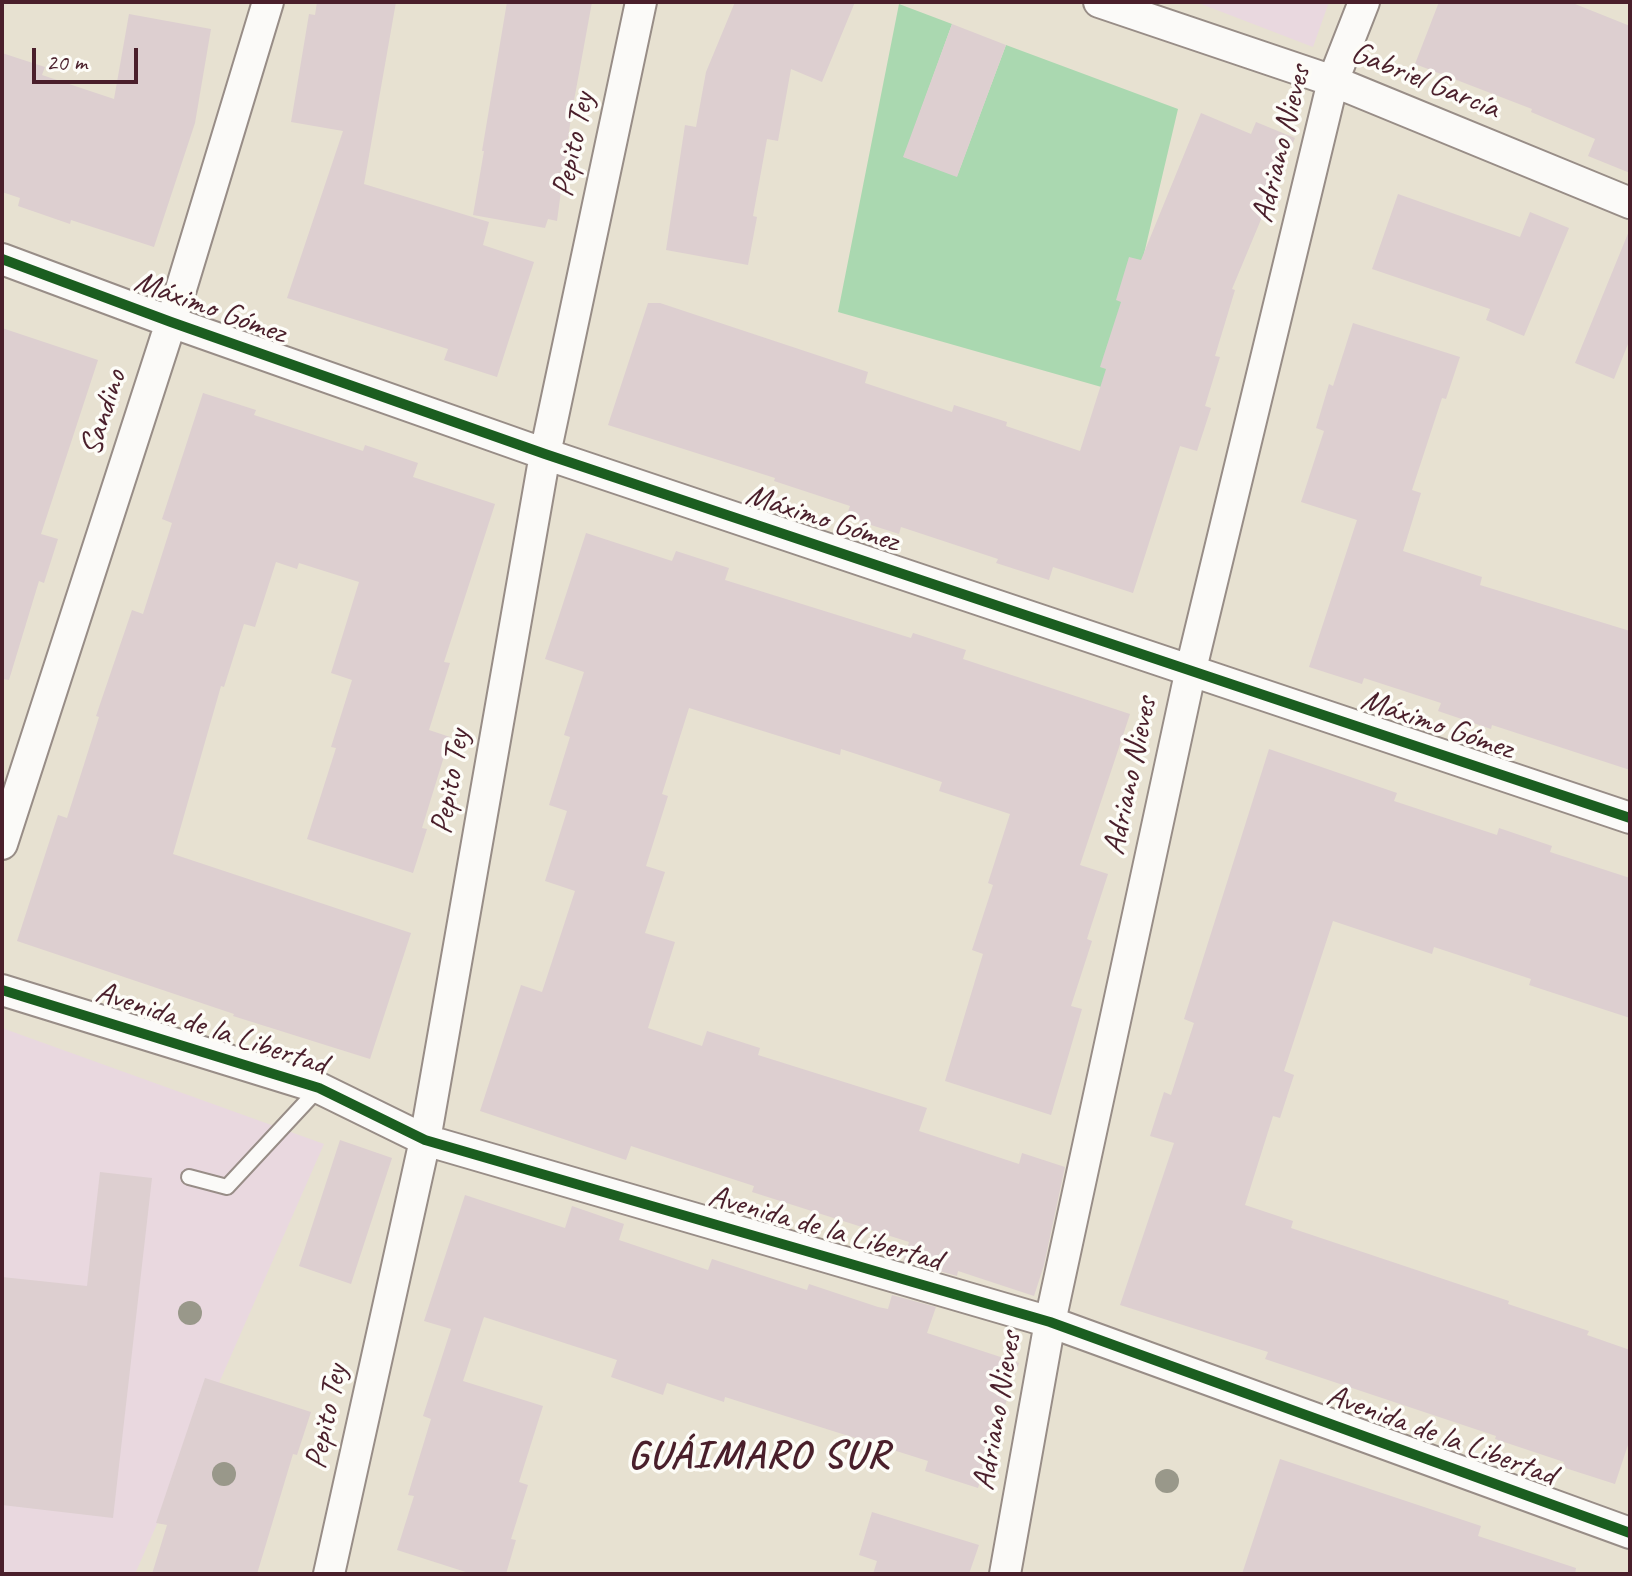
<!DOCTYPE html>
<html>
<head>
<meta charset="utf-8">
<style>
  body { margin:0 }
  #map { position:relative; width:1632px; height:1576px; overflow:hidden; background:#e7e1d1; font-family:Caveat,sans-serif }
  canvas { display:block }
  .frame { position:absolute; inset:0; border:4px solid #4a1f2b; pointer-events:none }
  .scale { position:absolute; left:32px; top:48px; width:106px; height:36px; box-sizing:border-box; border:4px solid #4a1f2b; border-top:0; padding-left:10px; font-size:24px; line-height:28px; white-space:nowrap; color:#4a1f2b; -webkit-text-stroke:6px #fdfcf7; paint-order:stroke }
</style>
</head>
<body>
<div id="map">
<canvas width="1632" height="1576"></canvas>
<div class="frame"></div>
<div class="scale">20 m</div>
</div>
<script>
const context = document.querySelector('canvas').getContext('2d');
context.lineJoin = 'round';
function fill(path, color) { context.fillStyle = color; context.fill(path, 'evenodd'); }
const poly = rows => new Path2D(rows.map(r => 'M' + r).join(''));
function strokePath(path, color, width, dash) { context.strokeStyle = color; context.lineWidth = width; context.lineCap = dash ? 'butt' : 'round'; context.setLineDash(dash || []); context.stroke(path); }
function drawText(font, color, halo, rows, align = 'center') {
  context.font = font + ' Caveat,sans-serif'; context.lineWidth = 7; context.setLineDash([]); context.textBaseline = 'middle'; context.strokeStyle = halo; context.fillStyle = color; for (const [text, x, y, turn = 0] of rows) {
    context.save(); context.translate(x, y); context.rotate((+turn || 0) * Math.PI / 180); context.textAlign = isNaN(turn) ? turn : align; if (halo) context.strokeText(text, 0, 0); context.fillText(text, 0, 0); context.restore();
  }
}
fill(poly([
  [1196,2,1329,2,1313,47],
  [2,1028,324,1144,135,1574,2,1574]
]), '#e9d8df');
fill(poly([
  [899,4,952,24,904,157,957,176,1006,45,1178,109,1112,390,838,312]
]), '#aad8b0');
fill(poly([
  [317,2,396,2,364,184,489,222,483,245,534,262,497,377,444,360,448,349,287,298,343,131,291,122,309,14,315,15],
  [507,2,592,2,571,117,557,221,548,219,545,228,473,215,484,151,482,151],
  [735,2,855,2,822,82,791,69,778,141,767,139,753,216,757,217,748,265,666,250,685,125,696,127,706,72],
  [1439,2,1570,2,1630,26,1630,173,1588,156,1595,139,1531,112,1532,109,1415,64],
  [129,14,211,29,195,123,154,247,71,220,70,224,18,206,20,198,2,192,2,53,45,67,42,75,114,99],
  [952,24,1006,45,957,177,903,157],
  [1201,113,1251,134,1256,122,1295,138,1232,289,1235,290,1215,356,1220,357,1205,406,1211,408,1197,451,1180,446,1133,593,1053,567,1049,580,996,563,998,559,901,527,899,534,846,517,850,506,774,481,775,478,608,425,648,303,660,303,868,372,865,383,952,412,954,405,1007,422,1006,426,1080,451,1106,369,1100,367,1121,302,1116,300,1129,257,1141,260],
  [1398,194,1520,237,1530,212,1569,228,1524,336,1486,320,1490,309,1372,269],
  [1629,231,1630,339,1614,379,1575,363],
  [1353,323,1460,357,1446,399,1442,398,1412,490,1421,493,1403,551,1482,577,1480,585,1630,631,1630,770,1492,725,1491,729,1438,711,1441,703,1364,678,1362,684,1309,667,1357,520,1301,502,1324,431,1316,428,1329,384,1333,386],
  [2,328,98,360,41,534,58,539,44,583,39,581,9,680,2,679],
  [203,393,256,410,254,415,363,451,365,445,418,463,413,477,495,504,444,662,450,663,429,730,450,737,422,828,427,829,413,873,307,839,336,748,331,747,352,680,331,673,359,582,299,563,297,569,276,562,255,627,244,624,224,687,221,686,173,854,411,933,370,1059,233,1016,234,1014,17,941,58,815,67,818,99,717,96,716,132,610,143,614,172,523,162,519],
  [586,533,672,561,676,551,729,568,725,580,911,638,913,633,966,650,963,659,1130,714,1080,865,1108,874,1087,939,1092,941,1071,1006,1082,1009,1051,1115,945,1081,983,954,972,950,993,885,988,883,1010,814,939,791,942,782,841,749,840,755,689,708,662,794,668,796,646,866,665,872,645,933,675,942,648,1028,702,1046,707,1031,760,1048,758,1055,927,1108,919,1131,1019,1164,1022,1153,1065,1167,1044,1265,1034,1296,958,1271,957,1276,903,1261,909,1242,752,1192,754,1186,631,1146,626,1160,480,1111,521,985,542,992,575,891,545,881,567,811,549,805,570,737,564,735,584,672,545,659],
  [1269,749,1397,793,1394,801,1497,835,1499,828,1552,846,1550,852,1630,878,1630,1018,1529,985,1531,979,1434,947,1432,954,1333,921,1284,1071,1294,1075,1280,1118,1273,1116,1245,1205,1293,1221,1291,1228,1509,1301,1508,1304,1589,1331,1587,1335,1630,1350,1630,1439,1615,1484,1562,1467,1564,1462,1495,1439,1496,1436,1265,1359,1268,1352,1120,1305,1174,1143,1150,1136,1164,1092,1171,1095,1194,1023,1184,1019],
  [340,1140,392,1158,351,1284,299,1266],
  [100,1172,152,1178,113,1518,2,1505,2,1277,87,1286],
  [465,1195,565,1228,572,1206,624,1224,619,1240,708,1270,712,1259,807,1290,809,1284,878,1307,888,1309,892,1295,936,1307,927,1333,1019,1363,978,1488,925,1471,928,1461,725,1397,724,1402,667,1383,663,1395,611,1377,617,1360,484,1317,463,1381,543,1406,519,1482,528,1485,511,1539,516,1540,506,1574,472,1574,397,1550,414,1496,408,1495,431,1419,423,1416,451,1329,424,1321],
  [205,1378,311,1412,297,1455,293,1454,257,1574,152,1574,167,1525,156,1523],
  [1280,1459,1481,1526,1478,1536,1576,1568,1575,1574,1242,1574],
  [872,1512,979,1545,969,1574,873,1574,877,1561,859,1555]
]), '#ddcfd0');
const service = poly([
  [189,1177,227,1187,319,1088]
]);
const minor = poly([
  [1099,2,1333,81,1630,203],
  [2,259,171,322,545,454,1630,818],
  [2,844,171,322,268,2],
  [2,990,319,1088,425,1140,1050,1322,1630,1533],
  [329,1574,425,1140,545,454,641,2],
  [1005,1574,1050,1322,1191,669,1333,81,1364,2]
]);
strokePath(service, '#988d87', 18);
strokePath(minor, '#988d87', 34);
strokePath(service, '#fbfaf8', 14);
strokePath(minor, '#fbfaf8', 30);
strokePath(poly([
  [2,259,171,322,545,454,1630,818],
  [2,990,319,1088,425,1140,1050,1322,1630,1533]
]), '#1b5e20', 10);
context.fillStyle = '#99988a';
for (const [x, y] of [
  [190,1313],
  [224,1474],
  [1167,1481]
]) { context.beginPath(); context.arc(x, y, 12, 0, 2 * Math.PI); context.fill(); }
drawText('32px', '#4a1f2b', '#fdfcf7', [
  ["Gabriel García",1425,81,22],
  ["Adriano Nieves",1282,144,-76],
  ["Pepito Tey",574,145,-78],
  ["Máximo Gómez",210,308,20],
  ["Sandino",104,413,-72],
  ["Máximo Gómez",822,519,18],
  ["Máximo Gómez",1437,725,19],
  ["Adriano Nieves",1131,776,-78],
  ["Pepito Tey",451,782,-80],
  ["Avenida de la Libertad",211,1029,18],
  ["Avenida de la Libertad",825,1229,16],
  ["Adriano Nieves",998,1411,-80],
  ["Pepito Tey",327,1417,-78],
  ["Avenida de la Libertad",1441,1436,20]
]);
context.letterSpacing = '2px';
drawText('bold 40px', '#4a1f2b', '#fdfcf7', [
  ["GUÁIMARO SUR",759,1457]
]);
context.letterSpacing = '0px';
</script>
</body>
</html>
